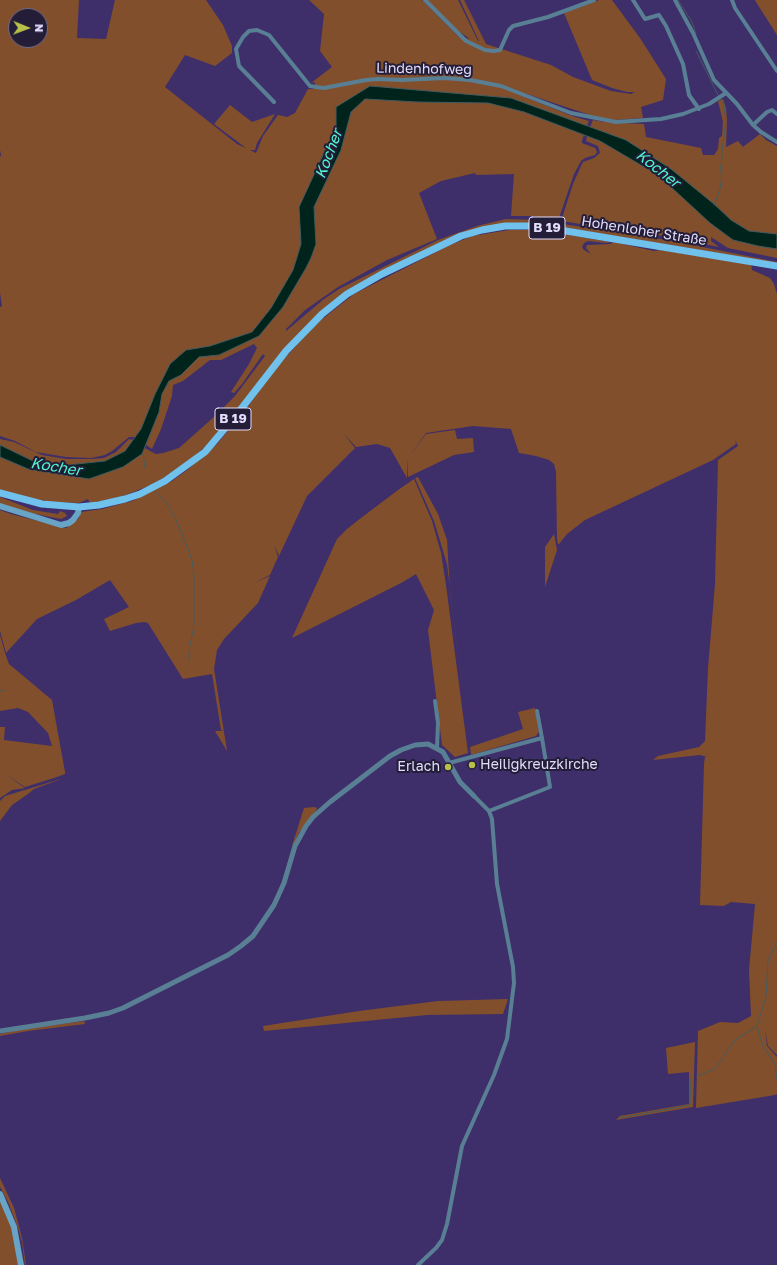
<!DOCTYPE html>
<html>
<head>
<meta charset="utf-8">
<style>
  body { margin:0 }
  #map { position:relative; width:777px; height:1265px; overflow:hidden; background:#3e2e6a; font-family:"Golos Text",sans-serif }
  canvas { display:block }
  .north { position:absolute; left:8px; top:8px; width:40px; height:40px; box-sizing:border-box; background:#231d38; border:1px solid #6f6a86; border-radius:50%; rotate:91deg; font-size:11px; font-weight:700; line-height:16px; text-align:center; color:#e2ddfb }
  .north::after { content:''; display:block; margin:auto; width:14px; height:18px; background:#b8c147; clip-path:polygon(50% 0,100% 100%,50% 72%,0 100%) }
</style>
</head>
<body>
<div id="map">
<canvas width="777" height="1265"></canvas>
<div class="north">N</div>
</div>
<script>
const context = document.querySelector('canvas').getContext('2d');
context.lineJoin = 'round';
function fill(path, color) { context.fillStyle = color; context.fill(path, 'evenodd'); }
const poly = rows => new Path2D(rows.map(r => 'M' + r).join(''));
function strokePath(path, color, width, dash) { context.strokeStyle = color; context.lineWidth = width; context.lineCap = dash ? 'butt' : 'round'; context.setLineDash(dash || []); context.stroke(path); }
function drawText(font, color, halo, rows, align = 'center') {
  context.font = font + ' "Golos Text",sans-serif'; context.lineWidth = 4; context.setLineDash([]); context.textBaseline = 'middle'; context.strokeStyle = halo; context.fillStyle = color; for (const [text, x, y, turn = 0] of rows) {
    context.save(); context.translate(x, y); context.rotate((+turn || 0) * Math.PI / 180); context.textAlign = isNaN(turn) ? turn : align; if (halo) context.strokeText(text, 0, 0); context.fillText(text, 0, 0); context.restore();
  }
}
fill(poly([
  [0,0,79,0,77,38,106,39,115,0,206,0,223,25,232,46,232,53,215,66,185,55,165,87,237,144,246,148,214,124,230,105,252,122,275,114,257,143,255,150,250,150,256,153,263,136,278,115,287,117,295,113,308,89,314,89,315,82,311,83,332,67,320,51,324,14,309,0,422,0,458,36,470,39,454,28,427,0,458,0,478,41,479,41,460,0,464,0,486,44,551,65,573,77,611,91,631,94,635,92,627,92,612,88,592,80,564,13,599,0,612,0,640,38,666,79,663,100,641,107,643,118,615,120,593,116,527,94,516,91,515,93,572,116,589,121,587,126,511,98,370,86,337,107,336,127,299,207,301,244,293,270,271,308,252,332,210,346,186,350,170,364,155,394,141,429,135,437,129,437,112,451,105,455,91,458,66,457,36,452,15,441,0,436,0,307,2,306,0,293,0,157,1,155,0,150],
  [16,16,40,16,40,40,16,40],
  [755,0,777,0,777,35,756,2],
  [365,99,417,102,489,103,524,112,584,135,582,140,582,143,595,148,597,152,595,155,585,158,581,161,574,174,559,218,555,220,531,216,511,216,514,174,476,175,475,173,441,181,419,193,437,239,387,260,338,287,305,310,286,329,286,331,324,299,339,289,438,240,477,226,506,219,537,220,673,241,777,262,777,263,544,224,469,231,329,306,206,446,180,469,151,485,126,495,108,500,90,503,88,499,79,503,53,502,22,497,0,491,0,457,28,469,89,479,142,454,145,448,152,452,156,454,163,453,179,448,215,416,235,396,265,356,263,354,242,384,234,393,231,392,249,364,257,348,254,344,221,360,210,360,183,381,173,385,172,396,161,429,152,449,146,445,159,412,162,394,169,381,181,375,199,357,219,355,259,336,283,307,306,268,311,258,316,244,314,207,341,150,351,112],
  [723,99,726,108,727,120,726,147,738,141,743,147,760,134,766,140,777,146,777,234,749,231,731,220,714,204,590,127,593,120,604,122,644,124,646,137,701,148,703,155,714,155,718,149,719,138,722,136,723,122,718,101],
  [587,136,600,141,658,175,710,223,733,240,758,246,777,249,777,258,728,248,711,237,711,241,719,247,652,234,611,229,562,221,562,218,573,184,581,166,583,162,594,158,600,153,598,146,586,141],
  [509,230,532,230,552,232,610,242,607,243,588,241,584,243,582,247,584,250,591,254,586,248,587,245,610,244,614,242,654,251,660,250,751,264,752,270,770,278,774,284,777,294,777,1055,768,1046,765,1030,767,1046,777,1057,777,1094,775,1095,696,1108,698,1031,720,1022,738,1023,751,1016,749,970,755,904,731,902,724,906,700,905,704,764,705,757,707,757,700,755,653,760,658,756,699,747,705,741,708,668,715,584,718,460,738,446,735,440,736,444,713,460,585,520,567,534,559,544,558,544,557,539,556,472,554,464,549,460,536,456,519,453,511,429,473,426,426,433,408,458,407,478,390,448,377,444,356,447,344,434,355,448,307,496,279,556,274,545,278,557,270,575,254,583,270,576,258,603,224,639,217,650,214,669,227,751,215,731,223,731,221,730,212,674,183,679,148,623,144,622,136,623,110,631,104,619,129,607,110,580,76,600,37,619,6,653,0,631,0,510,11,514,66,528,78,519,81,512,102,509,132,501,172,481,187,470,217,444,247,408,274,370,316,324,354,294,448,246,472,236],
  [455,430,457,439,473,438,474,452,454,455,408,477,408,458,426,434],
  [0,439,14,442,42,455,66,459,91,459,104,458,116,452,129,439,133,440,125,451,105,461,67,465,33,461,0,445],
  [418,477,438,514,447,540,450,590,467,727,447,564,434,521,415,478],
  [414,479,432,521,441,553,446,585,468,753,455,757,442,745,428,630,434,610,416,574,403,582,292,638,337,539,347,529,361,518,398,490],
  [0,497,33,510,58,514,60,511,65,513,67,516,61,519,24,512,0,504],
  [554,534,557,550,545,587,545,547],
  [0,635,5,653,9,664,52,700,65,772,65,774,54,778,25,787,5,774,25,788,12,790,0,798,0,727,5,727,4,740,52,746,48,733,28,712,18,708,0,711],
  [535,708,539,732,536,736,471,755,470,747,523,729,518,712],
  [64,778,34,789,28,794,12,805,0,821,0,801,5,796],
  [314,807,317,808,316,811,304,826,298,834,294,845,292,846,304,808],
  [508,999,503,1014,427,1015,264,1031,263,1026,359,1011,438,1001],
  [84,1021,85,1024,28,1031,0,1036,0,1034,24,1029],
  [695,1042,693,1107,616,1120,620,1116,689,1104,689,1072,668,1074,666,1048],
  [0,1178,14,1208,22,1238,26,1265,25,1265,22,1243,18,1228,8,1202,0,1187],
  [0,1198,7,1212,13,1233,19,1265,0,1265]
]), '#824f2d');
const water = poly([
  [370,86,511,98,626,140,671,169,714,204,731,220,749,231,777,234,777,249,758,246,733,240,710,223,658,175,651,171,600,141,524,112,488,103,417,102,365,99,351,112,341,150,314,207,316,244,311,258,306,268,283,307,259,336,219,355,199,357,181,375,169,381,162,394,159,412,142,454,123,467,89,479,28,469,0,457,0,445,33,461,67,465,105,461,125,451,141,429,155,394,170,364,186,350,210,346,252,332,271,308,293,270,301,244,299,207,336,127,336,107,370,86]
]);
fill(water, '#00241b');
strokePath(water, '#445c5e', 1);
strokePath(poly([
  [678,0,692,22,696,34],
  [696,51,718,95],
  [714,205,720,189,722,175,720,171,722,158,722,151,726,122,724,104,719,98],
  [143,453,145,468],
  [155,491,166,503,175,517,190,554,192,561,194,574,194,625,189,651,189,660],
  [0,691,4,690],
  [777,943,768,960,766,997,757,1026,763,1046,775,1064,777,1080],
  [697,1076,715,1069,735,1040,756,1027],
  [620,1118,690,1105,691,1078]
]), '#445c5e', 1);
strokePath(poly([
  [425,0,466,41,485,50,494,51,500,50,509,30,513,26,548,17,594,0],
  [633,0,645,19,659,15,666,26,683,64,689,95,699,109],
  [675,0,693,33,714,80,737,104,753,125,761,132,777,142],
  [732,0,735,8,777,71],
  [274,102,239,66,236,49,243,37,249,31,257,30,269,35,310,86,316,87,324,88,366,80,378,79,402,80,444,78,470,80,501,86,571,113,616,122,661,119,683,114,709,104,726,93],
  [753,125,767,112,772,110,777,114],
  [435,701,438,723,437,748],
  [537,711,542,738],
  [449,763,542,738,550,787,489,811],
  [418,1265,436,1248,442,1240,447,1224,462,1146,494,1075,507,1039,514,983,513,967,497,884,492,819,489,811,474,796]
]), '#597f94', 4);
strokePath(poly([
  [0,1031,85,1018,109,1013,123,1008,228,955,241,946,253,936,274,905,284,883,295,846,306,826,313,817,330,802,390,756,401,750,415,745,428,744,443,752,460,782,474,796]
]), '#597f94', 5);
strokePath(poly([
  [0,506,61,525,69,523,73,520,78,513,79,507],
  [0,1194,14,1227,21,1265]
]), '#67a4c5', 6);
strokePath(poly([
  [0,493,42,504,79,507,99,505,125,499,140,494,165,481,205,452,238,413,286,351,322,314,347,294,382,274,461,236,482,230,505,226,529,226,554,229,777,266]
]), '#70c1ec', 7);
for (const [x, y, r, color] of [
  [472,765,4,"#b8c147"],
  [448,767,4,"#b8c147"]
]) { const dot = new Path2D(); dot.arc(x, y, r, 0, 2 * Math.PI); context.fillStyle = color; context.fill(dot); strokePath(dot, '#231d38', 1.5); }
for (const [x, y, w] of [
  [547,228,36],
  [233,419,36]
]) { const box = new Path2D(); box.roundRect(x - w / 2, y - 11, w, 22, 3); context.fillStyle = '#231d38'; context.fill(box); strokePath(box, '#e2ddfb', 1); }
drawText('bold 13px', '#e2ddfb', null, [
  ["B 19",547,228],
  ["B 19",233,419]
]);
drawText('14px', '#e2ddfb', '#231d38', [
  ["Lindenhofweg",424,69,1],
  ["Hohenloher Straße",644,231,9]
]);
drawText('14px', '#e2ddfb', '#231d38', [
  ["Heiligkreuzkirche",480,765],
  ["Erlach",440,767,"right"]
], 'left');
drawText('italic 15px', '#50f7cf', '#231d38', [
  ["Kocher",329,154,-69],
  ["Kocher",658,169,38],
  ["Kocher",56,467,9]
]);
</script>
</body>
</html>
